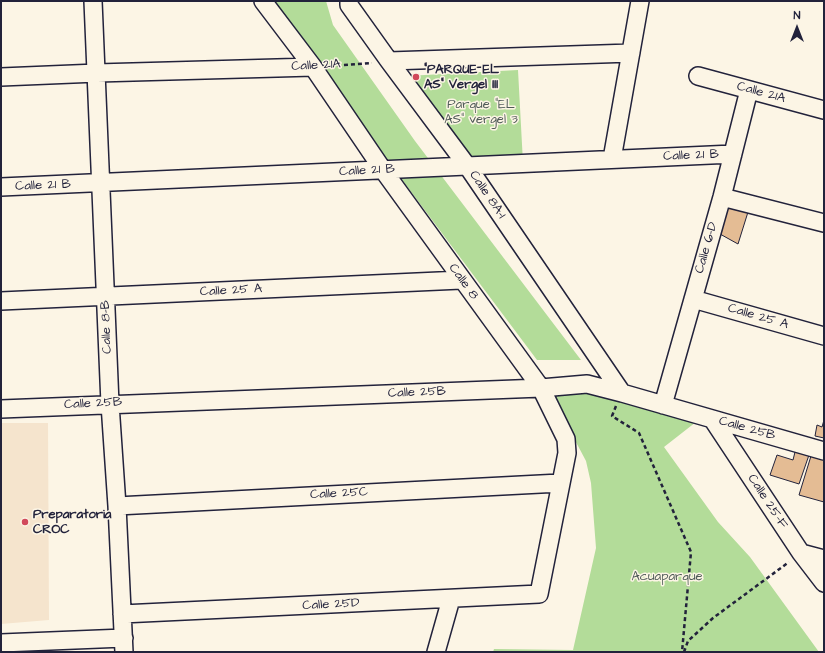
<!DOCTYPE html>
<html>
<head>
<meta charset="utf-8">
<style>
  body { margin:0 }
  #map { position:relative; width:825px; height:653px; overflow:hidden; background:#fcf5e5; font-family:"Architects Daughter",sans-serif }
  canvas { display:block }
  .frame { position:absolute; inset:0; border:2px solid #22223b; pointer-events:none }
  .north { position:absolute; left:777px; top:8px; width:40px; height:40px; -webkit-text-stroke:3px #fcf5e5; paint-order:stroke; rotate:0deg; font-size:11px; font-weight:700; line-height:16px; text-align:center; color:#22223b }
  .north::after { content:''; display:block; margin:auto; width:14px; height:18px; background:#22223b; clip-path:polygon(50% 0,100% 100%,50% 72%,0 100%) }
</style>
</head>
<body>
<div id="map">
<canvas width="825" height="653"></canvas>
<div class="frame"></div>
<div class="north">N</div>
</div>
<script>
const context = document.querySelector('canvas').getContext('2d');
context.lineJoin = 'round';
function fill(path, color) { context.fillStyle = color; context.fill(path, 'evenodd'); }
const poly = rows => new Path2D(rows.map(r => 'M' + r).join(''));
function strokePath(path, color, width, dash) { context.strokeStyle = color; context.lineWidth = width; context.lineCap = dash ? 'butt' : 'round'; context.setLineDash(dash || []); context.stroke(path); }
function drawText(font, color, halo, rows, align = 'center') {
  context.font = font + ' "Architects Daughter",sans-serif'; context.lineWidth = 3; context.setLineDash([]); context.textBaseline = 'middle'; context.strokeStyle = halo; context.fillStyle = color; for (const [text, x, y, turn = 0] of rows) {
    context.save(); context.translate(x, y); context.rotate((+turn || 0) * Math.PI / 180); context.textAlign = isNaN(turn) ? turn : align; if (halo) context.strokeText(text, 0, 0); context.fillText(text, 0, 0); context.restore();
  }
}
fill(poly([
  [1,423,48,423,49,620,1,624]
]), '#f5e4cd');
fill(poly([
  [268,1,326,1,333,25,415,141,581,360,537,360],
  [518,70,523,163,470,165,406,76],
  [586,389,618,401,696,422,664,447,718,522,750,557,819,652,493,652,494,649,573,650,596,548,591,483,586,461,550,393]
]), '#b3dc99');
const building = poly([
  [727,206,748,212,738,244,720,234,727,206],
  [824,420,824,438,815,436,817,425,822,427,824,420],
  [795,452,809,455,799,484,770,475,777,455,793,460,795,452],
  [811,456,824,459,824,502,799,495,811,456]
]);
fill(building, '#e4bc94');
strokePath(building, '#22223b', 1);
const street = poly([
  [93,1,110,404,117,506,124,652],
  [349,1,349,5,389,61,468,167,622,393],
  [389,61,631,53],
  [698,76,824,110],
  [1,77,97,73,313,67],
  [612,159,640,1],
  [1,187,733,154],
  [722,197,824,223],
  [693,299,824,336],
  [1,301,461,280],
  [663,405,722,197,749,90],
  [1,409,541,388,587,384,622,393,824,451],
  [713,420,801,553,824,583],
  [117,506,560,483],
  [801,553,824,559],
  [122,614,539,594,567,453,566,439,541,388,383,170,313,67,263,1],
  [1,643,124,638],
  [436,652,451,599]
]);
strokePath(street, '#22223b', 20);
strokePath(poly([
  [330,66,372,63],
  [616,406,612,416,639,433,691,552,682,652],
  [684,652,688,641,713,618,789,562]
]), '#22223b', 2.5, [4, 3]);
strokePath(street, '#fcf5e5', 17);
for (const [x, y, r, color] of [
  [416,77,4,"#d1495b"],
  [25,522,4,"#d1495b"]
]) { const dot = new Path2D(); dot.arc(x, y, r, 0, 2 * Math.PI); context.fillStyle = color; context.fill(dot); strokePath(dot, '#fcf5e5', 1.5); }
drawText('13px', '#22223b', '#fcf5e5', [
  ["Calle 21A",316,66,-3],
  ["Calle 21A",761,93,15],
  ["Calle 21 B",691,156,-2],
  ["Calle 21 B",367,171,-3],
  ["Calle 21 B",43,186,-2],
  ["Calle 8A-1",487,195,56],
  ["Calle 6-D",707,248,-74],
  ["Calle 8",463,282,54],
  ["Calle 25 A",231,291,-3],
  ["Calle 25 A",758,317,16],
  ["Calle 8-B",107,327,-92],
  ["Calle 25B",417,393,-2],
  ["Calle 25B",93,404,-3],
  ["Calle 25B",747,429,16],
  ["Calle 25C",339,494,-3],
  ["Calle 25-F",767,502,57],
  ["Calle 25D",331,605,-3]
]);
drawText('bold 13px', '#22223b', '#fcf5e5', [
  ["\"PARQUE EL",424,70],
  ["AS\" Vergel III",424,85],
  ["Preparatoria",33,515],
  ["CROC",33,530]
], 'left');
drawText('13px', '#4e5a57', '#fcf5e5', [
  ["Parque \"EL",481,105],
  ["AS\" vergel 3",481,120],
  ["Acuaparque",667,577]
]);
</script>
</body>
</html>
